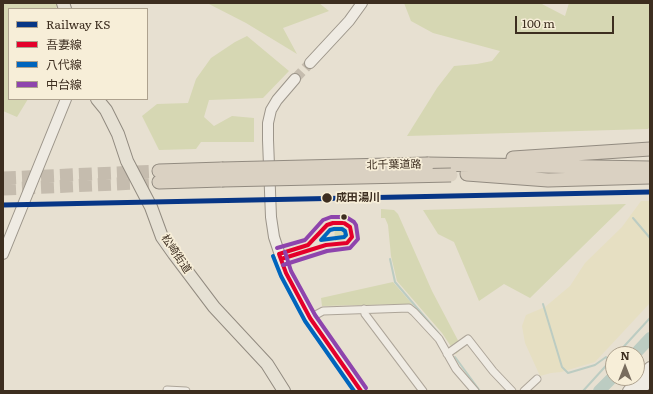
<!DOCTYPE html>
<html>
<head>
<meta charset="utf-8">
<style>
  body { margin:0 }
  #map { position:relative; width:653px; height:394px; overflow:hidden; background:#e7e0d1; font-family:Literata,"Noto Sans JP",serif }
  canvas { display:block }
  .frame { position:absolute; inset:0; border:4px solid #3d2e20; pointer-events:none }
  .legend { position:absolute; left:8px; top:8px; width:140px; height:92px; box-sizing:border-box; background:#f7eed8; border:1px solid #ada18e; margin:0; padding:5px 7px; list-style:none; font-size:12px; color:#3d2e20 }
  .legend li { display:flex; align-items:center; gap:8px; height:20px }
  .legend b { width:20px; border:1px solid #ada18e }
  .north { position:absolute; left:605px; top:346px; width:40px; height:40px; box-sizing:border-box; background:#f7eed8; border:1px solid #ada18e; border-radius:50%; rotate:0deg; font-size:11px; font-weight:700; line-height:16px; text-align:center; color:#3d2e20 }
  .north::after { content:''; display:block; margin:auto; width:14px; height:18px; background:#786c5e; clip-path:polygon(50% 0,100% 100%,50% 72%,0 100%) }
  .scale { position:absolute; left:515px; top:16px; width:99px; height:18px; box-sizing:border-box; border:2px solid #3d2e20; border-top:0; padding-left:5px; font-size:12px; line-height:14px; white-space:nowrap; color:#3d2e20; -webkit-text-stroke:3px #f7eed8; paint-order:stroke }
</style>
</head>
<body>
<div id="map">
<canvas width="653" height="394"></canvas>
<div class="frame"></div>
<ul class="legend">
<li><b style="height:5px;background:#073686"></b>Railway KS</li>
<li><b style="height:5px;background:#e4002b"></b>吾妻線</li>
<li><b style="height:5px;background:#0065bd"></b>八代線</li>
<li><b style="height:5px;background:#8e44ad"></b>中台線</li>
</ul>
<div class="north">N</div>
<div class="scale">100 m</div>
</div>
<script>
const context = document.querySelector('canvas').getContext('2d');
context.lineJoin = 'round';
function fill(path, color) { context.fillStyle = color; context.fill(path, 'evenodd'); }
const poly = rows => new Path2D(rows.map(r => 'M' + r).join(''));
function strokePath(path, color, width, dash) { context.strokeStyle = color; context.lineWidth = width; context.lineCap = dash ? 'butt' : 'round'; context.setLineDash(dash || []); context.stroke(path); }
function drawText(font, color, halo, rows, align = 'center') {
  context.font = font + ' Literata,"Noto Sans JP",serif'; context.lineWidth = 3.5; context.setLineDash([]); context.textBaseline = 'middle'; context.strokeStyle = halo; context.fillStyle = color; for (const [text, x, y, turn = 0] of rows) {
    context.save(); context.translate(x, y); context.rotate((+turn || 0) * Math.PI / 180); context.textAlign = isNaN(turn) ? turn : align; if (halo) context.strokeText(text, 0, 0); context.fillText(text, 0, 0); context.restore();
  }
}
fill(poly([
  [641,201,650,201,650,303,595,362,561,372,551,373,540,376,525,343,522,326,526,315,545,307,570,286,585,263,622,227]
]), '#e6dfc2');
fill(poly([
  [3,3,58,3,56,9,9,9,9,99,28,99,17,117,3,111],
  [207,3,319,3,329,11,283,28,297,54,246,23],
  [404,3,540,3,565,16,569,3,650,3,650,127,648,129,407,136,437,88,454,66,477,64,492,61,500,51,433,33,411,21],
  [247,36,289,71,263,98,209,100,204,117,214,126,232,116,254,118,254,142,201,142,196,149,159,150,142,116,157,104,188,103,196,79,211,58,235,42],
  [626,204,530,298,504,284,479,301,454,242,438,234,423,210],
  [381,209,394,210,398,214,432,291,462,348,456,354,442,333,397,281,391,256,388,225,385,218,381,218],
  [334,226,342,226,346,229,348,236,344,240,335,241],
  [393,282,413,305,407,304,322,306,321,298]
]), '#d6d7b3');
strokePath(poly([
  [633,218,650,238],
  [390,259,395,282,440,335],
  [543,304,562,367,568,373,595,365,606,357,609,362],
  [617,354,650,318],
  [455,357,480,391],
  [583,391,613,358]
]), '#bcccc2', 2);
strokePath(poly([
  [635,354,650,338],
  [599,391,613,377]
]), '#bcccc2', 12);
strokePath(poly([
  [295,79,310,63]
]), '#c5bcae', 10, [10, 5]);
strokePath(poly([
  [3,178,159,171],
  [3,189,159,182]
]), '#c5bcae', 13, [13, 6]);
const street = poly([
  [364,309,365,314,423,391],
  [310,318,323,311,409,308,414,312,439,339,456,369,475,391],
  [447,354,468,339,493,371,512,391],
  [167,390,186,391],
  [524,391,537,379]
]);
const secondary = poly([
  [310,63,349,21,362,3],
  [295,79,277,100,271,110,268,123,268,140,271,217,274,237,286,273,310,318,361,391],
  [3,254,66,99],
  [628,391,650,367],
  [640,391,650,380]
]);
const primary = poly([
  [63,3,65,9],
  [97,99,106,110,118,134,127,161,151,207,162,237,174,254,214,307,267,364,284,391]
]);
const highway = poly([
  [513,158,650,149],
  [428,164,650,168],
  [159,171,222,169],
  [467,174,548,180,650,177],
  [159,182,222,180]
]);
strokePath(street, '#ada599', 9);
strokePath(secondary, '#9c958a', 12);
strokePath(primary, '#928b80', 14);
strokePath(highway, '#928b80', 15);
strokePath(street, '#efebe3', 7);
strokePath(secondary, '#efebe3', 10);
strokePath(primary, '#e6e1d4', 12);
strokePath(highway, '#dad1c2', 13);
const highwayBridge = poly([
  [222,169,428,164],
  [222,180,451,175]
]);
strokePath(highwayBridge, '#928b80', 15, []);
strokePath(highwayBridge, '#dad1c2', 13);
strokePath(poly([
  [279,254,308,245,327,225,333,223,344,223,350,227,352,237,347,243,326,245,281,259],
  [279,254,286,273,310,318,361,391]
]), '#e4002b', 4);
strokePath(poly([
  [334,229,342,229,345,231,346,235,344,237,321,240,330,230,334,229],
  [273,256,281,276,305,321,354,391]
]), '#0065bd', 4);
strokePath(poly([
  [277,248,305,240,323,220,331,217,346,217,354,222,356,225,358,239,350,248,327,251,283,265],
  [285,252,291,271,315,315,366,388]
]), '#8e44ad', 4);
strokePath(poly([
  [3,205,650,192]
]), '#073686', 5);
for (const [x, y, r, color] of [
  [327,198,5.5,"#3d2e20"],
  [344,217,3.5,"#3d2e20"]
]) { const dot = new Path2D(); dot.arc(x, y, r, 0, 2 * Math.PI); context.fillStyle = color; context.fill(dot); strokePath(dot, '#f7eed8', 1.5); }
drawText('11px', '#3d2e20', '#f7eed8', [
  ["北千葉道路",394,165,-1],
  ["松崎街道",176,254,56]
]);
drawText('bold 11px', '#3d2e20', '#f7eed8', [
  ["成田湯川",336,198]
], 'left');
</script>
</body>
</html>
